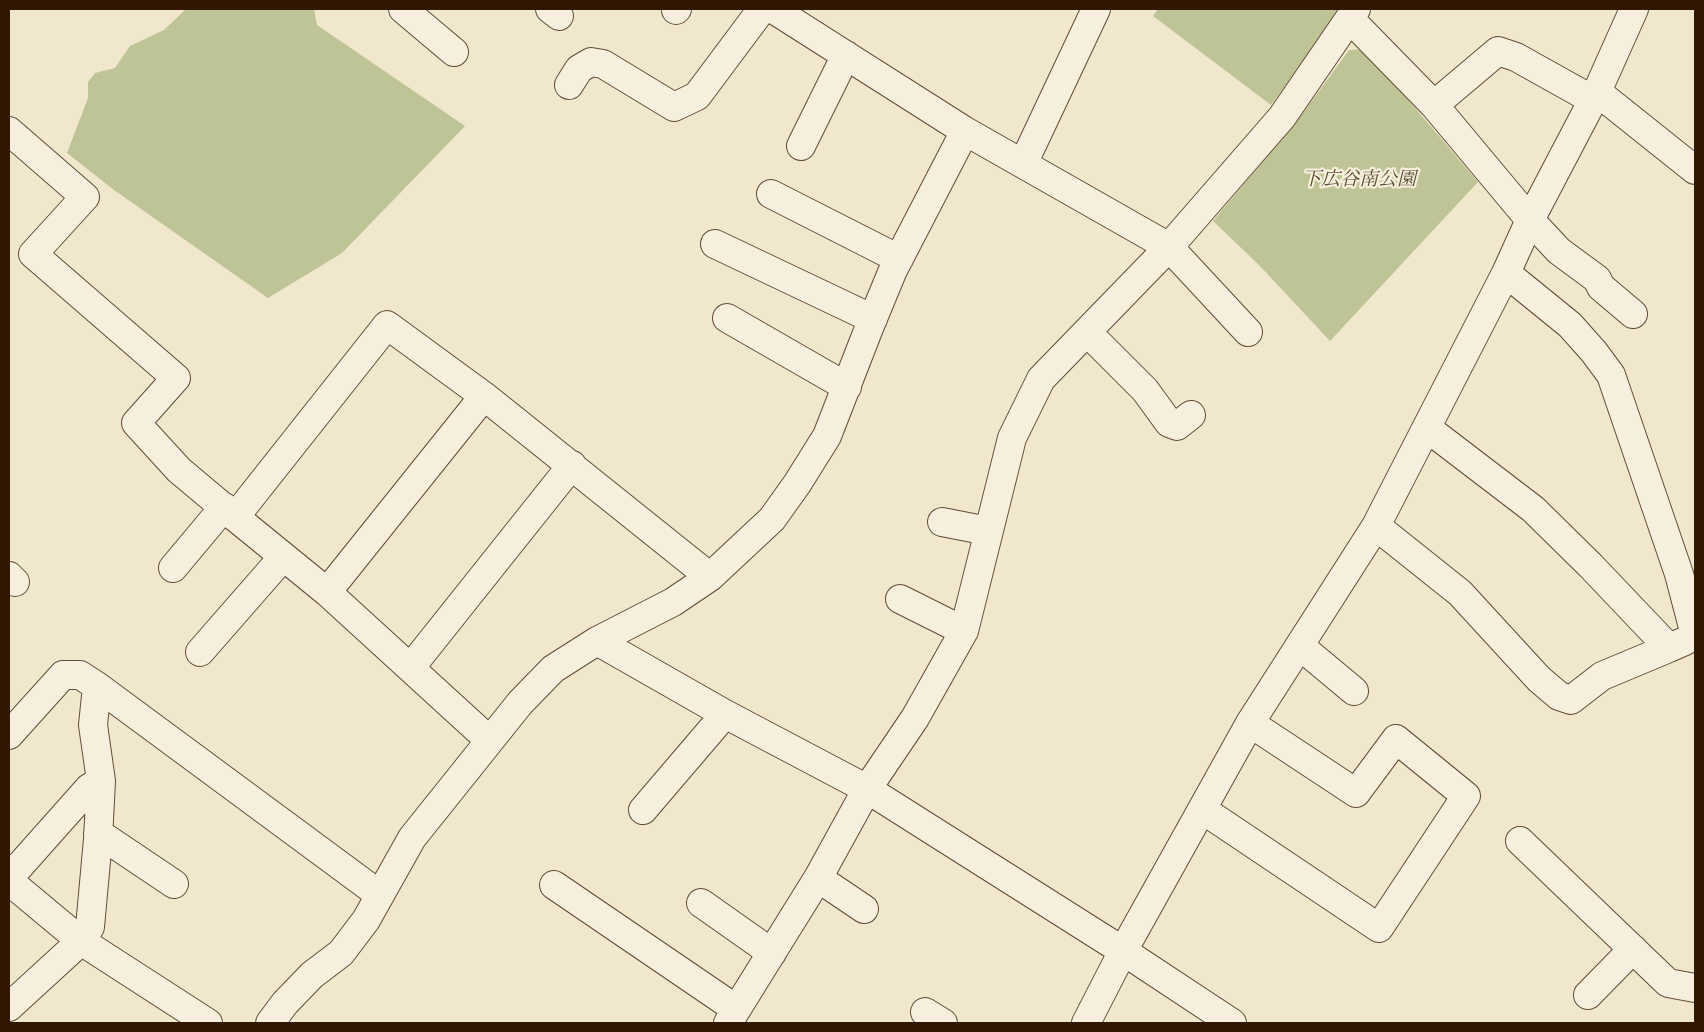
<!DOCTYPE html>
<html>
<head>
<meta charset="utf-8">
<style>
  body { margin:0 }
  #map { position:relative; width:1704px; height:1032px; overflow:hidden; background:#f1e7cd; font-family:"Sorts Mill Goudy",serif }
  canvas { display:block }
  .frame { position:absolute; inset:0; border:10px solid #321704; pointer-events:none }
</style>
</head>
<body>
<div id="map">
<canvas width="1704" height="1032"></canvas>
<div class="frame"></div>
</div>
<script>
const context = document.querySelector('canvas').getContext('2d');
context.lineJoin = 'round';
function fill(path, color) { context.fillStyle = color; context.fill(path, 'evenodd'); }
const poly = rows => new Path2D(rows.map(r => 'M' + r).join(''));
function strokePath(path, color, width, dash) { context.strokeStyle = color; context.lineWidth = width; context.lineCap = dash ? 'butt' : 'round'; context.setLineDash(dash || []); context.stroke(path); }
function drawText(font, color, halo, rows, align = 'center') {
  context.font = font + ' "Sorts Mill Goudy","Noto Serif JP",serif'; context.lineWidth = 4.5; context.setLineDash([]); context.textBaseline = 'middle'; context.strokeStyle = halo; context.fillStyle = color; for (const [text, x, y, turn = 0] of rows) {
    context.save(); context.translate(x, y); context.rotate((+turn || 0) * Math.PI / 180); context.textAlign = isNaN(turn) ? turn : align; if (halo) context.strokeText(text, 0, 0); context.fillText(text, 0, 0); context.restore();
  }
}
fill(poly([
  [186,9,314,9,317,25,465,126,342,253,268,298,114,190,67,153,88,98,88,82,95,73,115,68,130,46,164,30],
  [1158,9,1341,9,1271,105,1153,16],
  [1365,49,1478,182,1330,341,1259,265,1213,221,1303,113,1349,50]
]), '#bec495');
const minor = poly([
  [403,9,454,52],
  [550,9,559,16],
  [773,9,965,131,1169,247,1248,332],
  [676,10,677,9],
  [1350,19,1434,105,1530,220,1559,251,1597,279,1601,287,1633,314],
  [569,85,579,69,591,62,603,64,674,107,697,96,762,9],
  [1596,94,1606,99,1695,170],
  [1434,105,1498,51,1516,57,1593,100],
  [9,131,85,197,33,254,176,378,136,423,179,470,235,517],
  [801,146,846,55],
  [1023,164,1096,9],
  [771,194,899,259],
  [715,244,873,319],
  [1506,273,1570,325,1594,352,1611,375,1679,574,1695,635],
  [727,318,847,387],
  [1087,332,1145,390,1169,423,1177,426,1191,415],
  [1427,428,1533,509,1591,566,1669,648,1685,641],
  [942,522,988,531],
  [1376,526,1460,593,1539,679,1559,696,1571,700,1602,676,1669,648],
  [173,568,224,507],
  [9,576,15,582],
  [327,592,484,396],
  [900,599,964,631],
  [597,641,725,714,867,789,1123,951,1232,1023],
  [1300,646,1354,691],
  [200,652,283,557],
  [411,667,572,465],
  [9,735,63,675,80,675,97,686],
  [489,740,327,592,235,517,387,325,484,396,710,577],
  [643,810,725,714],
  [1203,810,1379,928,1466,796,1396,739,1356,793,1250,723],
  [98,833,174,884],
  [1520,841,1668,983,1695,988],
  [9,878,89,788,101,781],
  [818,878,864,909],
  [9,881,81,941,208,1023],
  [554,885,736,1009],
  [701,903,772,953],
  [1588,995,1633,949],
  [9,1007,81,941,90,927,98,839,101,781,93,725,97,686,380,895],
  [925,1012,943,1023],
  [270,1023,285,1003,312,975,341,953,366,920,412,838,520,703,553,669,597,641,673,602,710,577,772,519,797,484,827,436,869,328,893,270,965,131],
  [728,1023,818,878,867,789,915,718,964,631,1012,438,1041,379,1169,247,1282,117,1356,9],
  [1086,1023,1123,951,1250,723,1376,526,1506,273,1530,220,1596,94,1634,9]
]);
strokePath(minor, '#624b36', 30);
strokePath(minor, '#f6efde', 28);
drawText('italic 19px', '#5c4b30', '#f6efde', [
  ["下広谷南公園",1359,182]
]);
</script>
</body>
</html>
